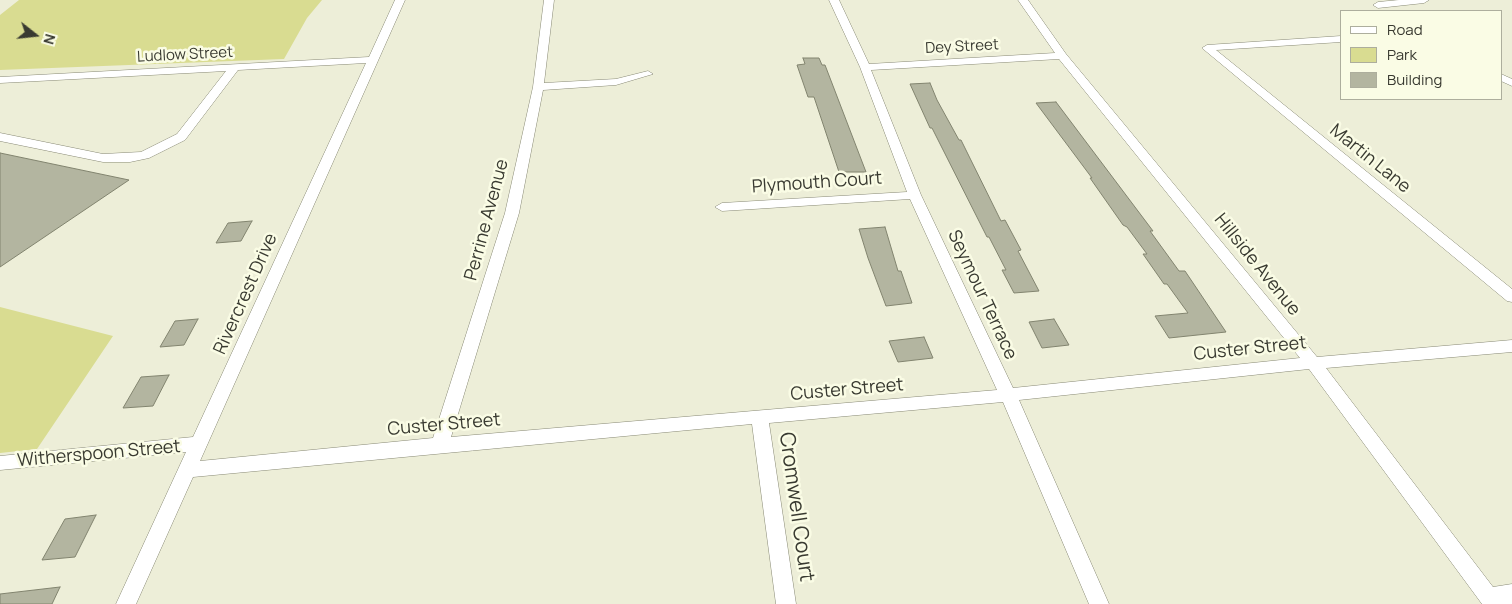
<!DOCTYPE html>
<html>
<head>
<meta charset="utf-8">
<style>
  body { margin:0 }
  #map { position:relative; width:1512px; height:604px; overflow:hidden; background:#edeed8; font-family:Manrope,sans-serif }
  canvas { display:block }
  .legend { position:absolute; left:1340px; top:10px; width:162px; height:90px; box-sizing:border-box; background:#fafce5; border:1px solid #adae9d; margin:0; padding:6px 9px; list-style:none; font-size:15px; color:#393a31 }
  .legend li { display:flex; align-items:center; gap:10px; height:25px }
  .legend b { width:25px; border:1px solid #adae9d }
  .north { position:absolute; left:10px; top:10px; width:50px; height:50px; -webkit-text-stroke:4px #fafce5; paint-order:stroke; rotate:106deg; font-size:14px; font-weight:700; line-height:20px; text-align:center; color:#393a31 }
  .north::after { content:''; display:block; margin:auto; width:18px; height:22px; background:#393a31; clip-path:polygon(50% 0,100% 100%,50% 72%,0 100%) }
</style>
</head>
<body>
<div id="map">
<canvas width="1512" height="604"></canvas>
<ul class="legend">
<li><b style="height:6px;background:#fff"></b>Road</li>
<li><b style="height:14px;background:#d9dc91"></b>Park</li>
<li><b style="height:14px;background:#b3b5a0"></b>Building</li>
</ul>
<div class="north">N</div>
</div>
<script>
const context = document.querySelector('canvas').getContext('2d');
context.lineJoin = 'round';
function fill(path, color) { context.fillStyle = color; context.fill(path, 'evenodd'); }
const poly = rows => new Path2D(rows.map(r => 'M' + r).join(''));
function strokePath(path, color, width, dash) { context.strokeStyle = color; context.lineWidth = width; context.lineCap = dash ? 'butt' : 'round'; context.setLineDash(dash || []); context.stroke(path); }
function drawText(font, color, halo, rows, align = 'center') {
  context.font = font + ' Manrope,sans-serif'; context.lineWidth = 5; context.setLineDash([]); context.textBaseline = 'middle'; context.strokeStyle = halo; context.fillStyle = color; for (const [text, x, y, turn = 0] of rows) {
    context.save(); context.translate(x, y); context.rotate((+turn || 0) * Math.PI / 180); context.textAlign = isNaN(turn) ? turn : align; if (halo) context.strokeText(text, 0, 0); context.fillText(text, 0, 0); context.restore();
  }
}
fill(poly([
  [19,0,322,0,307,18,284,59,0,70,0,15],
  [0,307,113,336,37,449,0,453]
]), '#d9dc91');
const building = poly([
  [803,58,819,58,822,65,825,65,866,172,839,172,814,97,808,97,797,65,805,64,803,58],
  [930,83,937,100,959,140,961,140,1001,221,1005,220,1021,250,1018,251,1039,291,1014,293,1002,270,1006,270,989,237,987,237,932,128,930,128,910,84,930,83],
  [1056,102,1153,231,1150,231,1179,271,1185,271,1226,332,1169,338,1155,316,1188,313,1167,284,1164,284,1143,254,1147,254,1127,227,1123,225,1090,178,1092,178,1036,103,1056,102],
  [0,153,129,180,0,267,0,153],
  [252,221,241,241,216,243,228,223,252,221],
  [885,227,898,271,901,271,912,303,886,306,868,258,859,229,885,227],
  [198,319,184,345,160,347,175,321,198,319],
  [1054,319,1069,345,1042,348,1029,322,1054,319],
  [924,337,933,358,898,362,889,341,924,337],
  [169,375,153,406,123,408,141,377,169,375],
  [96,515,75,557,42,560,65,519,96,515],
  [60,587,52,604,0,604,0,594,60,587]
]);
fill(building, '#b3b5a0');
strokePath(building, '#82846f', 1);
const street = poly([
  [395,0,405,0,200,461,433,438,505,213,533,87,544,0,554,0,544,83,616,79,648,71,653,74,616,85,543,90,519,213,451,437,997,390,910,199,722,211,715,207,722,203,907,192,860,67,829,0,839,0,869,64,1055,53,1018,0,1028,0,1066,54,1317,357,1512,340,1512,352,1326,368,1493,587,1512,584,1512,604,1482,604,1309,369,1019,400,1109,604,1089,604,1003,402,769,423,796,604,776,604,752,424,193,477,136,604,116,604,186,452,0,470,0,456,193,437,366,63,238,70,185,140,149,158,130,162,103,162,0,141,0,133,103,154,141,152,177,134,226,71,0,83,0,77,369,57,395,0],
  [1059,59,1300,358,1013,388,921,195,871,70,1059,59],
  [1399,0,1429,0,1424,3,1378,8,1373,5,1378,2,1399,0],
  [1341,36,1341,42,1216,50,1512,289,1512,302,1507,301,1202,48,1207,45,1341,36],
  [1501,74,1512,79,1512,86,1501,81,1501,74]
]);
strokePath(street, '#888975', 1);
fill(street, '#fff');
drawText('15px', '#393a31', '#fafce5', [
  ["Dey Street",962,47,-3],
  ["Ludlow Street",185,55,-3]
]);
drawText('18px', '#393a31', '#fafce5', [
  ["Martin Lane",1370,159,39],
  ["Plymouth Court",817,183,-4],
  ["Perrine Avenue",487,220,-75],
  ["Hillside Avenue",1257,265,51],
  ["Rivercrest Drive",246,294,-66],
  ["Seymour Terrace",982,295,65],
  ["Custer Street",1250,349,-6],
  ["Custer Street",847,390,-5],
  ["Custer Street",444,425,-5],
  ["Witherspoon Street",99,454,-5]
]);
drawText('21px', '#393a31', '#fafce5', [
  ["Cromwell Court",796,507,82]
]);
</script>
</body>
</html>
